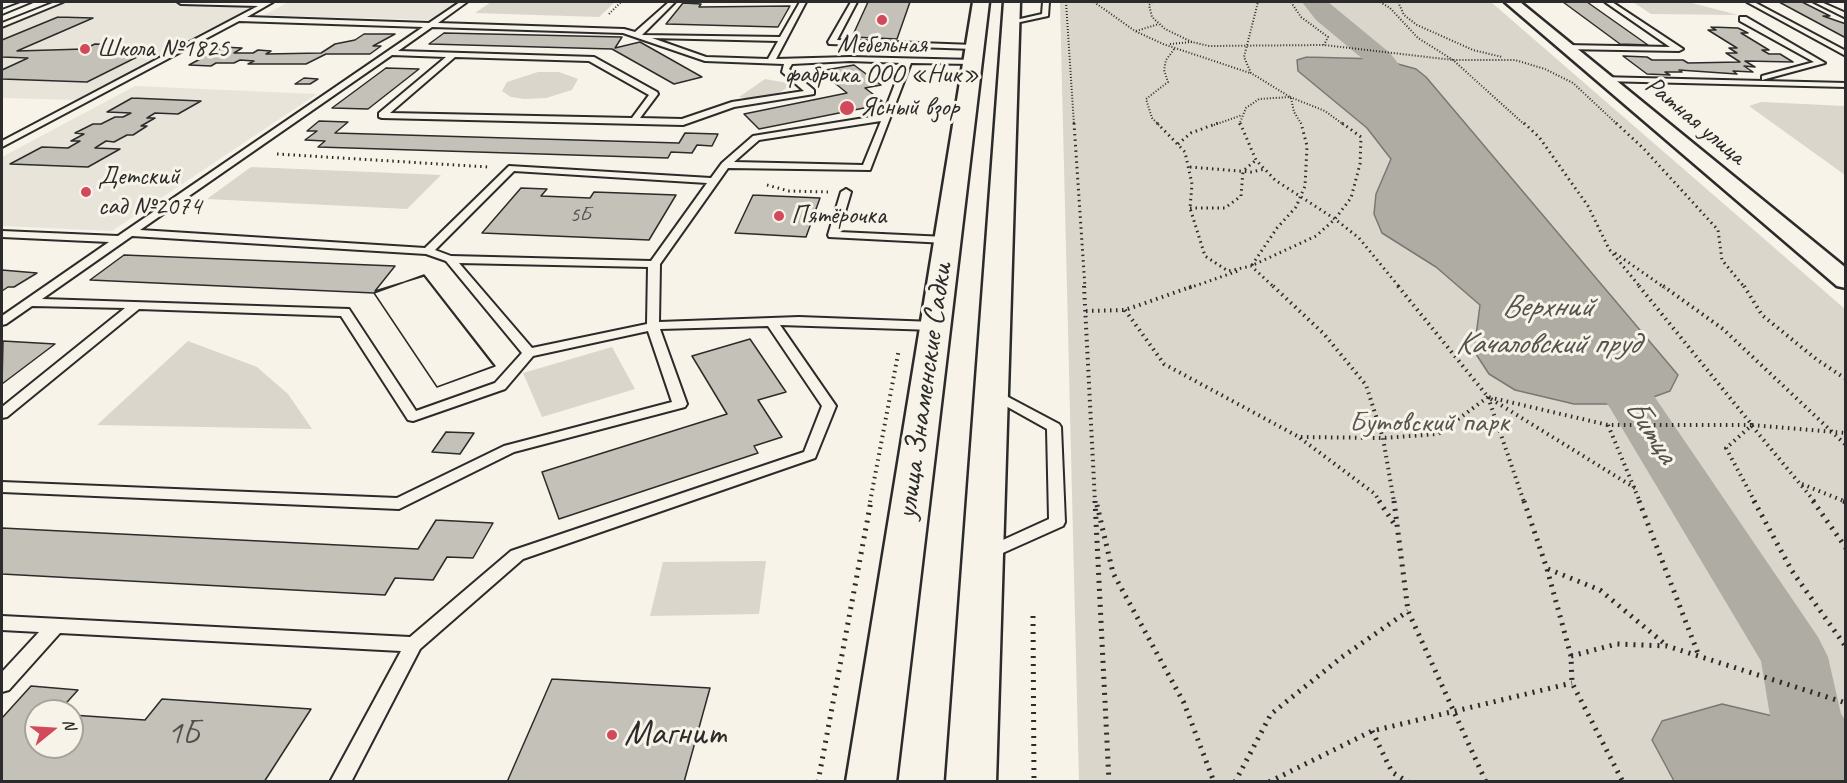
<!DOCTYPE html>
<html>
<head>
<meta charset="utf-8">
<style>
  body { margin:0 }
  #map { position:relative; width:1847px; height:783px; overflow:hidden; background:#f7f3e8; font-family:Caveat,sans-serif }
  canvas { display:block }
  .frame { position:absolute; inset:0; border:3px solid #2b2b2b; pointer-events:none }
  .north { position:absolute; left:24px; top:699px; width:60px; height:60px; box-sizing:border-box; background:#f7f3e8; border:2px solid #a5a39c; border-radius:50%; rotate:72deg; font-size:16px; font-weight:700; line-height:24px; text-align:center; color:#2b2b2b }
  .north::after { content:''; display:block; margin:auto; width:21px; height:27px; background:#d1495b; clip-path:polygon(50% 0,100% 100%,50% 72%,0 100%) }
</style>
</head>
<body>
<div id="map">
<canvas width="1847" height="783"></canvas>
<div class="frame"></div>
<div class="north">N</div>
</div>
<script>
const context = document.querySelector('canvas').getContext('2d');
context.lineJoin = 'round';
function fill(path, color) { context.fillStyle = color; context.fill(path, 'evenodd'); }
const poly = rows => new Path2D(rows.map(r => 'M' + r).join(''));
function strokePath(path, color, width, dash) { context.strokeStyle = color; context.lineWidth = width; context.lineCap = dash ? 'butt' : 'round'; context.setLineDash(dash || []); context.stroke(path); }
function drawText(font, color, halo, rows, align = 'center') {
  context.font = font + ' Caveat,sans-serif'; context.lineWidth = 6; context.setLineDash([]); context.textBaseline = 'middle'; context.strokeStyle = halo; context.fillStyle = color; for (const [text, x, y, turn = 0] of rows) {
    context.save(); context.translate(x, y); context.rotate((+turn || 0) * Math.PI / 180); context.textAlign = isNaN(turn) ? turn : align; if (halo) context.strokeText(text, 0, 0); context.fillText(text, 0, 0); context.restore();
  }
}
fill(poly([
  [68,2,101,2,259,5,80,100,2,98,2,29],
  [289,2,456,2,429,20,264,15],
  [135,86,317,94,112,231,2,226,2,157]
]), '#e8e4da');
fill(poly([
  [491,2,615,2,599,17,475,13],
  [1060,2,1491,2,1845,309,1845,781,1079,781],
  [1633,2,1688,2,1738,15,1651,14],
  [538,72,559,72,578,79,572,90,546,98,524,99,511,97,502,91,507,82],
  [765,79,793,84,766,101,739,97],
  [1761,102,1845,106,1845,175,1749,106],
  [251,167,441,175,407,209,207,199],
  [188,341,257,367,288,394,312,429,97,425],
  [612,347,635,389,542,417,523,373],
  [766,561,759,614,650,616,663,562]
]), '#dad6cc');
const water = poly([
  [1307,57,1380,59,1416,69,1426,77,1678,375,1670,391,1634,404,1574,404,1515,390,1489,374,1474,351,1480,305,1436,267,1382,233,1374,214,1376,194,1391,159,1367,128,1298,71,1297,60,1307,57],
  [1722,704,1845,733,1845,781,1674,781,1652,740,1662,721,1722,704]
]);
fill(water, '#afaca4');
strokePath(water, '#7a7874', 1.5);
fill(poly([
  [1302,2,1328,2,1390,53,1439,116,1434,123,1422,126,1410,123,1370,65,1316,20,1302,2],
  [1592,333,1609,337,1652,393,1818,637,1828,657,1841,714,1846,721,1846,782,1801,782,1771,722,1761,661,1610,408,1568,347,1575,337,1592,333]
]), '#afaca4');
const building = poly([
  [868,2,910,2,897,39,852,37,868,2],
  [1563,2,1587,2,1648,45,1620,44,1563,2],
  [1779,2,1802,2,1830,16,1823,16,1846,24,1846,38,1779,2],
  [683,3,701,4,699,7,790,6,778,27,666,24,683,3],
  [58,17,93,18,17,51,84,49,95,44,131,45,121,50,149,51,87,82,2,79,2,70,28,58,2,57,2,40,58,17],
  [1711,27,1738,28,1748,33,1741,33,1769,50,1762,50,1769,54,1780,54,1793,62,1745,61,1755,67,1744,66,1753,72,1733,71,1737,74,1679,70,1682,72,1665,72,1670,75,1647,74,1623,56,1647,57,1652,60,1683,60,1688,63,1740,62,1726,53,1737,53,1729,48,1737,48,1708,30,1716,30,1711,27],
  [444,33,622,37,615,48,640,42,702,77,674,84,612,49,429,44,444,33],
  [364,34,395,34,373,46,381,46,370,54,326,54,306,64,248,64,254,61,240,60,234,63,216,63,211,66,189,65,222,47,242,48,234,53,253,53,258,50,271,51,266,54,321,53,335,44,355,40,364,34],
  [854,65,881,85,865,88,882,101,866,105,869,107,759,129,744,114,847,93,820,71,854,65],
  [386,68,419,69,368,109,332,108,386,68],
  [304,78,318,79,310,84,295,84,304,78],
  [132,98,201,101,178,114,155,113,147,118,155,118,141,126,147,126,133,135,127,135,114,142,106,141,95,148,120,149,88,167,10,164,42,147,68,148,80,141,71,141,84,134,75,133,93,124,101,124,115,117,123,117,131,113,107,112,132,98],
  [319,121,348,122,335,133,679,143,685,133,718,134,712,146,697,145,692,153,671,152,668,158,318,147,325,141,305,140,317,131,307,131,319,121],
  [521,188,547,189,541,196,590,198,594,192,676,195,649,240,482,233,521,188],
  [753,195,820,198,806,237,735,233,753,195],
  [124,255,395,266,375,291,424,276,494,366,437,387,374,293,90,280,124,255],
  [2,270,37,273,14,287,8,287,2,291,2,270],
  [424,275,495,366,437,387,374,293,424,275],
  [750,339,786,392,758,400,782,437,754,446,758,453,559,519,542,472,727,414,692,356,750,339],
  [3,341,55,344,2,384,3,341],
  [446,432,474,433,460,454,432,452,446,432],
  [436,520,493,523,473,558,447,557,433,580,395,578,385,595,2,574,2,528,418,549,436,520],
  [552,679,710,688,684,782,507,782,552,679],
  [31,686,78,690,59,711,36,711,36,747,72,747,72,715,145,720,162,699,311,709,264,782,2,782,2,718,31,686]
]);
fill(building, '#c4c1b9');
strokePath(building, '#2b2b2b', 1.5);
const service = poly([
  [23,2,31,2,2,14,2,10,23,2],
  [55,2,63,2,2,27,2,23,55,2],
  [178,2,273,2,247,17,429,23,460,2,467,2,438,23,624,29,635,32,669,2,675,2,642,35,780,37,800,2,806,2,776,59,850,57,974,60,974,64,971,64,911,63,870,170,728,168,660,264,659,322,799,317,934,322,940,326,934,330,780,325,836,406,815,458,523,559,420,649,351,782,330,782,401,651,60,633,9,690,2,692,2,672,39,632,2,630,2,616,410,637,511,551,804,452,822,406,768,326,660,329,687,404,685,407,514,452,399,509,2,492,2,482,397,498,504,446,672,402,648,331,533,356,505,389,413,421,408,420,341,316,139,309,7,417,2,418,2,407,125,308,32,306,6,324,2,325,2,316,109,242,2,237,2,231,118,236,423,27,239,21,2,147,2,141,258,6,181,4,178,2],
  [432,27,623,33,705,61,784,64,782,72,804,91,732,102,682,119,640,118,658,94,657,92,594,57,398,51,432,27],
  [652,38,778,41,768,59,706,57,652,38],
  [392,55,446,57,379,113,379,117,382,118,683,125,734,107,814,94,814,90,789,69,792,64,850,61,903,63,883,115,753,136,722,163,711,178,509,166,425,248,140,230,392,55],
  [455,57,589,61,649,95,632,118,390,113,455,57],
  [881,121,863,165,734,162,759,140,881,121],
  [514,171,707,183,651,261,451,256,435,250,514,171],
  [132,236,426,254,446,261,522,353,495,383,416,411,349,309,42,299,132,236],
  [459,263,648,267,647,324,532,348,459,263],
  [851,2,857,2,837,40,974,45,978,47,974,49,829,44,828,42,851,2],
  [1043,2,1049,2,1048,16,1011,24,1007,22,1042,14,1043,2],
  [1605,2,1612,2,1683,49,1679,51,1563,49,1563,45,1566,45,1670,47,1605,2],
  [1747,2,1754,2,1846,51,1846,56,1747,2],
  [1814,2,1821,2,1846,13,1846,18,1814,2],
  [1740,17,1746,17,1825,63,1762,80,1762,76,1814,62,1740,21,1740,17],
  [1599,77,1846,83,1846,87,1602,81,1598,79,1599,77],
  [846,189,851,192,839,232,946,237,951,240,946,243,829,237,828,235,841,192,846,189],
  [993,389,1059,424,1061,427,1065,522,1063,526,987,560,981,558,979,554,981,550,1049,519,1047,429,988,396,986,393,988,390,993,389]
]);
const minor = poly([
  [1505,2,1520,2,1846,268,1846,288,1837,286,1505,2]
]);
const tertiary = poly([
  [973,2,989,2,896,782,846,782,973,2],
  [1004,2,1020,2,996,782,946,782,1004,2]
]);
strokePath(service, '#2b2b2b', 4);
strokePath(minor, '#2b2b2b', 5);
strokePath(tertiary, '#2b2b2b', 5);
strokePath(poly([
  [1066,2,1074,125],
  [1094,2,1135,31,1163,44,1250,73],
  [1152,2,1149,5,1152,17,1165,29,1192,42,1209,46,1324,45,1453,60,1515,60,1545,69,1573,83,1618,125],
  [1291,2,1301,17,1328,37,1324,45],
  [1380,2,1390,8,1418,38,1453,60,1525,125],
  [1398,2,1404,15,1417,25,1473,50,1502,57],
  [609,14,621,2],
  [1136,31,1159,24],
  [1170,44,1192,42],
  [1290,97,1325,111,1344,125],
  [1291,98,1294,112,1302,125],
  [1159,125,1152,118,1146,99,1168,82,1164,70,1166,60,1175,48],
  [1214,125,1242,115],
  [1239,125,1246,108,1259,99,1290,97,1251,73,1244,57,1258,2]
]), '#2b2b2b', 2, [1, 2]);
strokePath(poly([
  [1074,123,1085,288],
  [1157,123,1185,152,1192,184,1190,208,1205,256,1228,271,1251,266,1275,288],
  [1240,123,1256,160,1275,180,1335,219,1316,236,1251,266],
  [1342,123,1361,137,1360,164,1351,198,1335,219,1359,238,1400,288],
  [1524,123,1539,137,1588,206,1609,249,1641,288],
  [1616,123,1644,149,1718,230,1722,260,1745,288],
  [1178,144,1191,133,1218,123],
  [277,154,488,167],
  [1190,167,1251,172,1265,169],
  [767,185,789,191,828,192],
  [1190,208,1225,208,1241,196,1243,171,1256,160],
  [1615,253,1665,288],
  [1252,265,1277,228,1296,207,1305,186,1307,146,1301,123],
  [1189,288,1238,271]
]), '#2b2b2b', 3, [1.5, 4]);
strokePath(poly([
  [1084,286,1095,502],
  [1273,286,1324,334,1366,385,1383,438,1394,502],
  [1398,286,1488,397,1608,425,1752,425,1639,286],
  [1663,286,1723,329,1846,445],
  [1744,286,1762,315,1816,359,1846,379],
  [1125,310,1164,364,1299,437,1383,438,1438,434,1488,397],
  [1086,311,1125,310,1193,286],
  [1488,397,1524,502],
  [1491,399,1635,488],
  [1608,425,1640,502],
  [1752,426,1815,502],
  [1300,438,1375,494,1380,502],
  [1802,484,1846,502],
  [870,502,899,349],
  [1755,502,1726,448,1752,425,1846,433]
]), '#2b2b2b', 4, [1.5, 4.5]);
strokePath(poly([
  [1095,501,1109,782],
  [1379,501,1395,525],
  [1394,501,1408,611,1486,782],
  [1524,501,1547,569,1571,656,1572,683,1623,782],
  [1639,501,1699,656],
  [1754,501,1792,571,1846,647],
  [1813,501,1846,548],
  [1843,501,1846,502],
  [1097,505,1113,573,1184,703,1214,782],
  [1548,569,1600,590,1666,645],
  [1033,616,1034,782],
  [1571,656,1617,644,1667,646,1846,703],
  [1372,731,1392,772,1408,782],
  [818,782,871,501],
  [1235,782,1271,714,1342,657,1408,611],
  [1269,782,1372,731,1572,683]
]), '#2b2b2b', 5, [2, 6]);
fill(service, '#f7f3e8');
fill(minor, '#f7f3e8');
fill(tertiary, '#f7f3e8');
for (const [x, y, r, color] of [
  [882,20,6,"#d1495b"],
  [85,49,6,"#d1495b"],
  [847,108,8,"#d1495b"],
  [86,192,6,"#d1495b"],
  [779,216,6,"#d1495b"],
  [612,735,6,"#d1495b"]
]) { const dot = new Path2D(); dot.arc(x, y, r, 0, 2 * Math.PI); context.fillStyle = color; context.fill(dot); strokePath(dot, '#f7f3e8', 2); }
drawText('22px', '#51504e', null, [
  ["5Б",580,215]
]);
drawText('26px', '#2b2b2b', '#f7f3e8', [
  ["Мебельная",882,45,"center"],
  ["фабрика ООО «Ник»",882,75,"center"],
  ["Школа №1825",97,49],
  ["Ясный взор",860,108],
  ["Детский",98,177],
  ["сад №2074",98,207],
  ["Пятёрочка",791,216]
], 'left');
drawText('26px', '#2b2b2b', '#f7f3e8', [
  ["Ратная улица",1695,121,40]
]);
drawText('30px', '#2b2b2b', '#f7f3e8', [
  ["улица Знаменские Садки",925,391,-82]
]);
drawText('30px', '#575653', '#f7f3e8', [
  ["Бутовский парк",1429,423]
]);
drawText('italic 32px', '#53524f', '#f7f3e8', [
  ["Верхний",1547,308],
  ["Качаловский пруд",1547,345],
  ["Битца",1650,431,57]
]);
drawText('33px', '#51504e', null, [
  ["1Б",183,734]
]);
drawText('36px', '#2b2b2b', '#f7f3e8', [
  ["Магнит",624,735]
], 'left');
</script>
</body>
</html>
